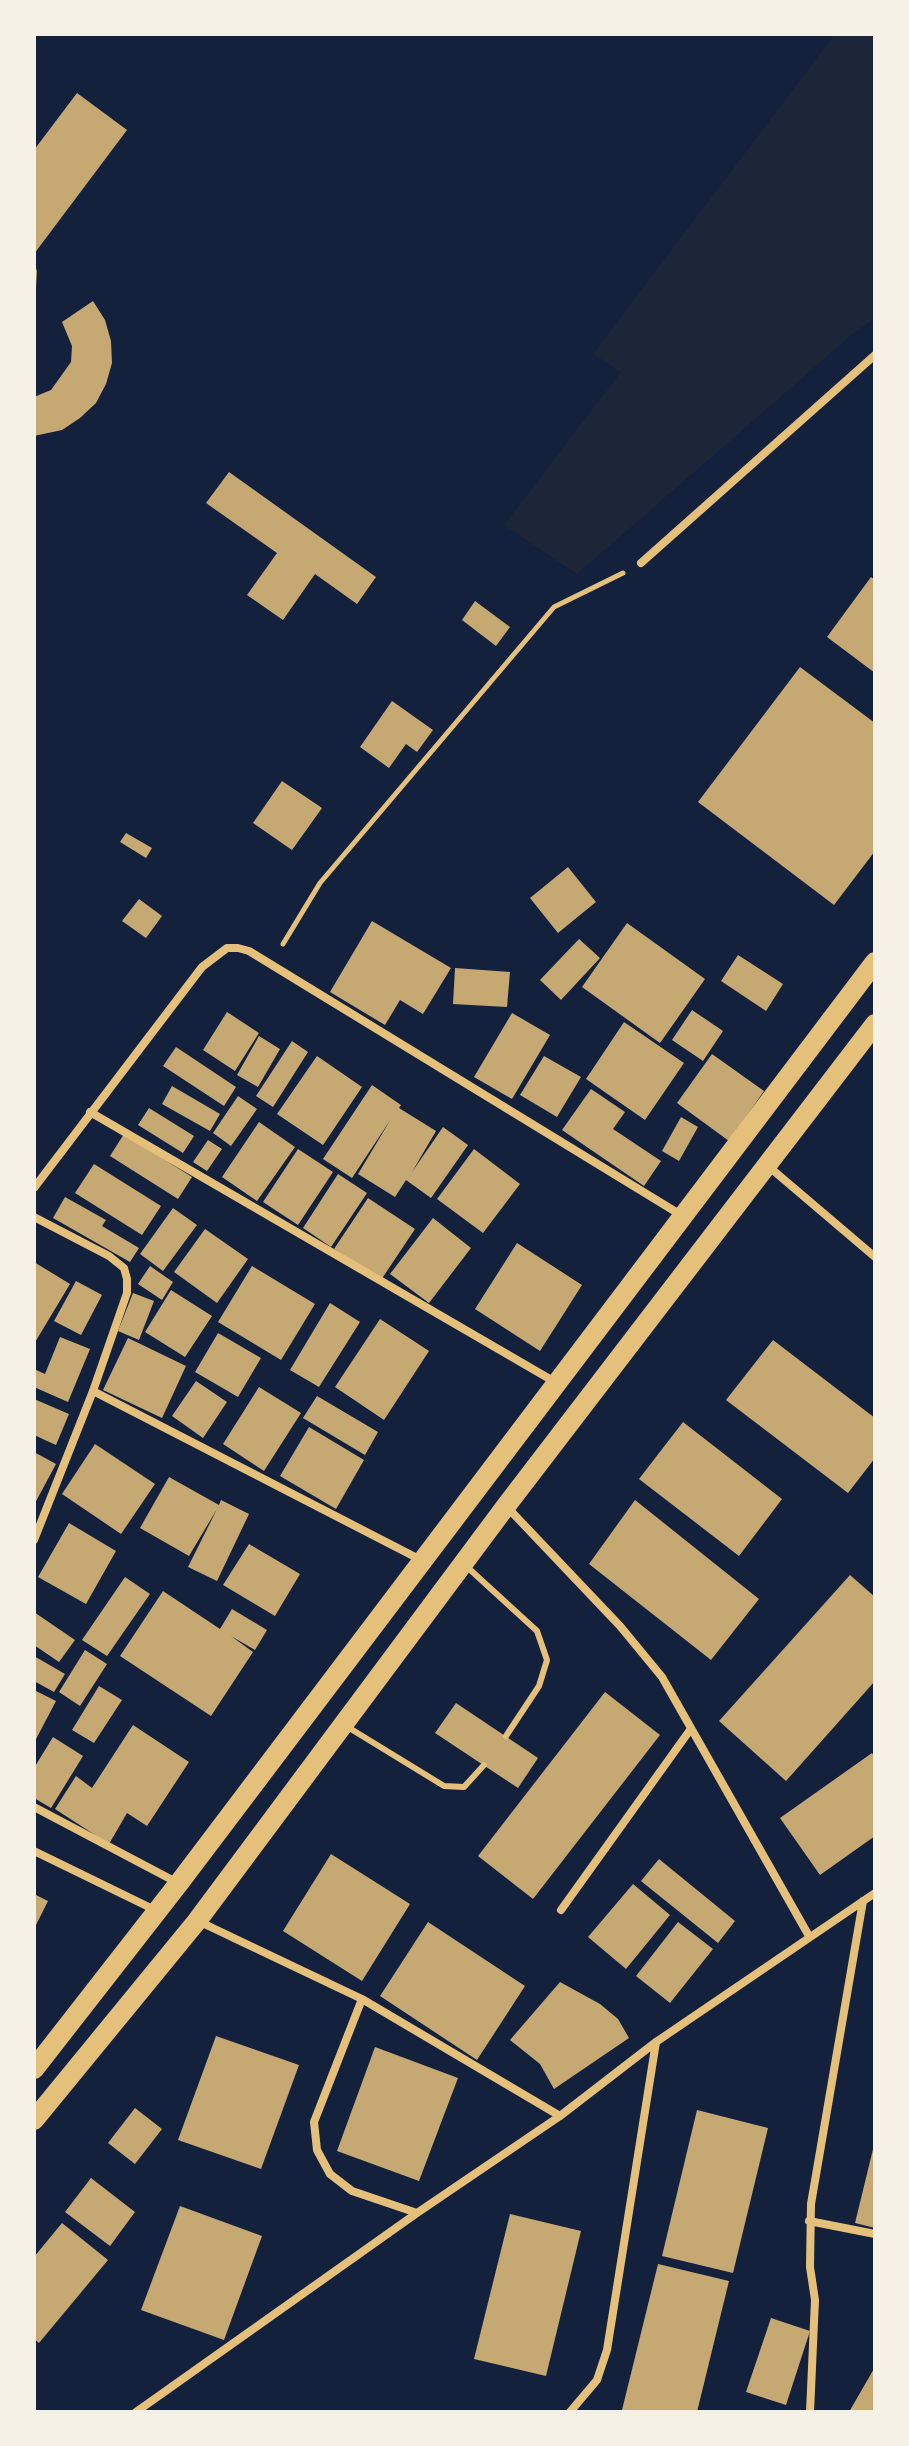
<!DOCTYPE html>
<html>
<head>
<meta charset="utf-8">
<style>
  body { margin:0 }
  #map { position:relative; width:909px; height:2446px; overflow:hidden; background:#14213d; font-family:Figtree,sans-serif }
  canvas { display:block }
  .frame { position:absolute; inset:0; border:36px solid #f6f1e7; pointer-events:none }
</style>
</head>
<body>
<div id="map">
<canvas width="909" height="2446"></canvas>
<div class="frame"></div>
</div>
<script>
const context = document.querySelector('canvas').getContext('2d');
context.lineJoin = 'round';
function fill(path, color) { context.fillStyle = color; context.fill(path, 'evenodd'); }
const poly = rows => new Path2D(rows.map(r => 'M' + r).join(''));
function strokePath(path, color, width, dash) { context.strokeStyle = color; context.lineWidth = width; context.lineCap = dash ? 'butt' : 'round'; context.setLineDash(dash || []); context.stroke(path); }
fill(poly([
  [835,34,875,34,875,318,855,332,577,574,504,525,621,372,593,354]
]), '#1d2539');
fill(poly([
  [77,93,127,130,34,254,34,150],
  [34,263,37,271,35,303,34,303],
  [93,301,105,320,111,341,112,363,106,384,96,403,80,418,62,430,34,436,34,397,51,390,71,362,72,346,62,322],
  [229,472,376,577,357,604,315,574,283,620,247,595,277,553,206,503],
  [871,577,875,580,875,673,827,637],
  [475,601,510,627,496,646,462,620],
  [800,667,875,723,875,851,834,905,698,802],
  [392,701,433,730,417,752,406,744,389,768,360,747],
  [282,781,322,808,292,850,253,823],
  [126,833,152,848,146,858,120,842],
  [568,867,596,902,558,933,530,898],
  [139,899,162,916,146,938,122,921],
  [372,921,451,968,423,1014,400,1000,385,1025,330,992],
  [627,923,705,979,660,1043,582,987],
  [579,939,600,958,561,1000,540,980],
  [738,955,783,984,766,1011,721,981],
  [455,968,510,972,507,1007,453,1004],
  [692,1010,723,1031,703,1061,672,1040],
  [227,1012,259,1033,235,1071,203,1050],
  [512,1013,550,1035,512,1099,474,1077],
  [624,1022,684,1063,645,1120,586,1079],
  [259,1036,280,1049,258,1087,237,1075],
  [292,1041,308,1052,273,1107,256,1096],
  [176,1047,236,1087,224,1106,163,1066],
  [712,1054,764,1091,729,1141,677,1103],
  [317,1056,362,1087,323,1145,277,1114],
  [544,1056,581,1077,557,1117,520,1095],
  [372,1085,401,1105,399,1108,436,1131,412,1172,443,1127,468,1145,431,1198,406,1180,395,1197,358,1174,391,1119,352,1178,323,1159],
  [172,1086,220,1114,210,1131,162,1104],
  [591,1089,625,1112,613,1129,661,1161,644,1186,562,1130],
  [238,1096,257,1109,231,1146,213,1133],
  [149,1108,194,1136,183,1153,138,1125],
  [681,1117,698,1127,679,1161,662,1151],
  [259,1122,295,1147,257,1201,222,1177],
  [124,1134,192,1177,178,1199,110,1156],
  [208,1140,222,1149,207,1171,193,1162],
  [298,1149,333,1172,298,1225,263,1202],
  [474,1149,520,1184,483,1233,437,1199],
  [94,1164,161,1206,142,1235,75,1193],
  [338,1174,367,1193,331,1247,303,1228],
  [65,1197,106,1220,102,1226,139,1248,130,1262,53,1218],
  [368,1198,415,1229,381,1280,334,1249],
  [173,1208,197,1225,163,1271,140,1254],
  [433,1218,471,1248,429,1303,390,1274],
  [205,1229,248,1259,217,1303,174,1272],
  [517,1243,582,1285,540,1351,475,1309],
  [34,1262,70,1284,34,1344],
  [150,1266,173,1282,162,1300,138,1284],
  [252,1266,315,1304,281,1360,218,1322],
  [76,1281,102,1295,81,1335,54,1321],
  [171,1290,212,1316,185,1357,145,1332],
  [133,1293,154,1301,139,1340,118,1331],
  [330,1303,360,1322,319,1387,290,1370],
  [380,1319,429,1351,384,1420,335,1387],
  [218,1333,261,1358,238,1397,195,1372],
  [60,1337,90,1349,68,1402,34,1387,34,1369,45,1374],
  [128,1338,186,1366,162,1418,103,1390],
  [773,1340,875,1418,875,1458,848,1493,726,1400],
  [196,1381,227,1402,203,1438,172,1416],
  [259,1387,301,1413,264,1471,223,1444],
  [317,1396,378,1432,365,1455,303,1418],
  [34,1399,69,1414,56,1445,34,1435],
  [683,1422,782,1499,739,1556,639,1479],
  [309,1427,364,1460,336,1509,280,1476],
  [95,1444,155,1484,121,1534,62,1494],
  [34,1452,56,1464,34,1505],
  [169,1477,219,1505,221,1500,249,1514,217,1581,188,1567,217,1509,189,1556,140,1528],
  [635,1500,759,1599,711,1660,589,1564],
  [69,1523,116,1551,86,1604,38,1577],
  [249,1544,300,1574,275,1616,223,1585],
  [850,1575,875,1597,875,1681,786,1781,719,1721],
  [125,1577,150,1594,107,1656,82,1640],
  [163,1591,220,1629,232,1609,267,1630,255,1650,231,1636,253,1652,211,1716,120,1656],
  [34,1612,75,1640,59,1662,34,1645],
  [85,1650,107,1664,80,1706,59,1692],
  [34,1656,65,1674,54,1692,34,1681],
  [99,1686,122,1700,94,1743,72,1730],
  [34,1690,56,1701,34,1743],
  [605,1692,660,1735,533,1899,478,1856],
  [456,1703,538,1758,518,1788,435,1733],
  [133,1725,189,1762,147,1826,127,1813,109,1844,55,1809,76,1776,92,1788],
  [53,1737,83,1756,51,1808,34,1798,34,1768],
  [872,1753,875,1758,875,1836,820,1875,780,1818],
  [331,1854,410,1904,362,1981,283,1931],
  [659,1859,735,1921,718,1943,641,1881],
  [633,1884,670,1915,626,1969,588,1937],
  [34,1894,48,1901,34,1929],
  [428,1922,525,1986,477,2060,380,1996],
  [678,1922,713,1949,670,2003,636,1976],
  [560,1982,600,2004,618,2019,629,2038,554,2089,540,2064,510,2040],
  [216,2036,299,2065,261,2169,178,2140],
  [375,2047,458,2078,419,2181,337,2151],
  [135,2108,162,2129,135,2164,108,2143],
  [697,2110,768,2128,733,2273,662,2256],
  [874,2145,875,2146,875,2228,855,2223],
  [91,2178,135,2212,110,2246,65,2212],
  [180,2206,262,2236,224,2340,141,2310],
  [510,2214,581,2231,546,2376,474,2359],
  [62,2223,108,2260,39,2343,34,2339,34,2257],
  [658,2264,729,2281,697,2412,622,2410],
  [771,2318,810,2331,786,2405,746,2392],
  [875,2367,875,2412,849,2412]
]), '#c6a872');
strokePath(poly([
  [283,944,320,883,554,607,623,573]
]), '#e5c07b', 5);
strokePath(poly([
  [466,1566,537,1631,547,1660,539,1686,506,1736],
  [346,1726,444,1786,464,1787,484,1765]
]), '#e5c07b', 6);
strokePath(poly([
  [641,563,875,355],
  [90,1112,555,1382],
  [768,1166,875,1257],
  [34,1188,202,967,227,948,238,948,249,951,681,1215],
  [34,1217,109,1256,124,1268,127,1279,127,1293,93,1391,34,1540],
  [93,1391,421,1560],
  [507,1507,620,1626,662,1677,809,1936],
  [34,1807,178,1883],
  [34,1851,155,1910],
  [561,1910,690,1730],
  [198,1921,362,1999,560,2116],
  [362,1999,314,2122,317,2150,330,2174,352,2191,417,2213],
  [809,2221,875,2234],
  [136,2412,417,2213,560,2116,656,2042,875,1893],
  [570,2412,597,2380,607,2350,656,2042],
  [810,2412,815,2300,810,2267,811,2204,863,1901]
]), '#e5c07b', 8);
strokePath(poly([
  [34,2069,179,1883,875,962],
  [34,2120,197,1921,506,1506,875,1024]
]), '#e5c07b', 20);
</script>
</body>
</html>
